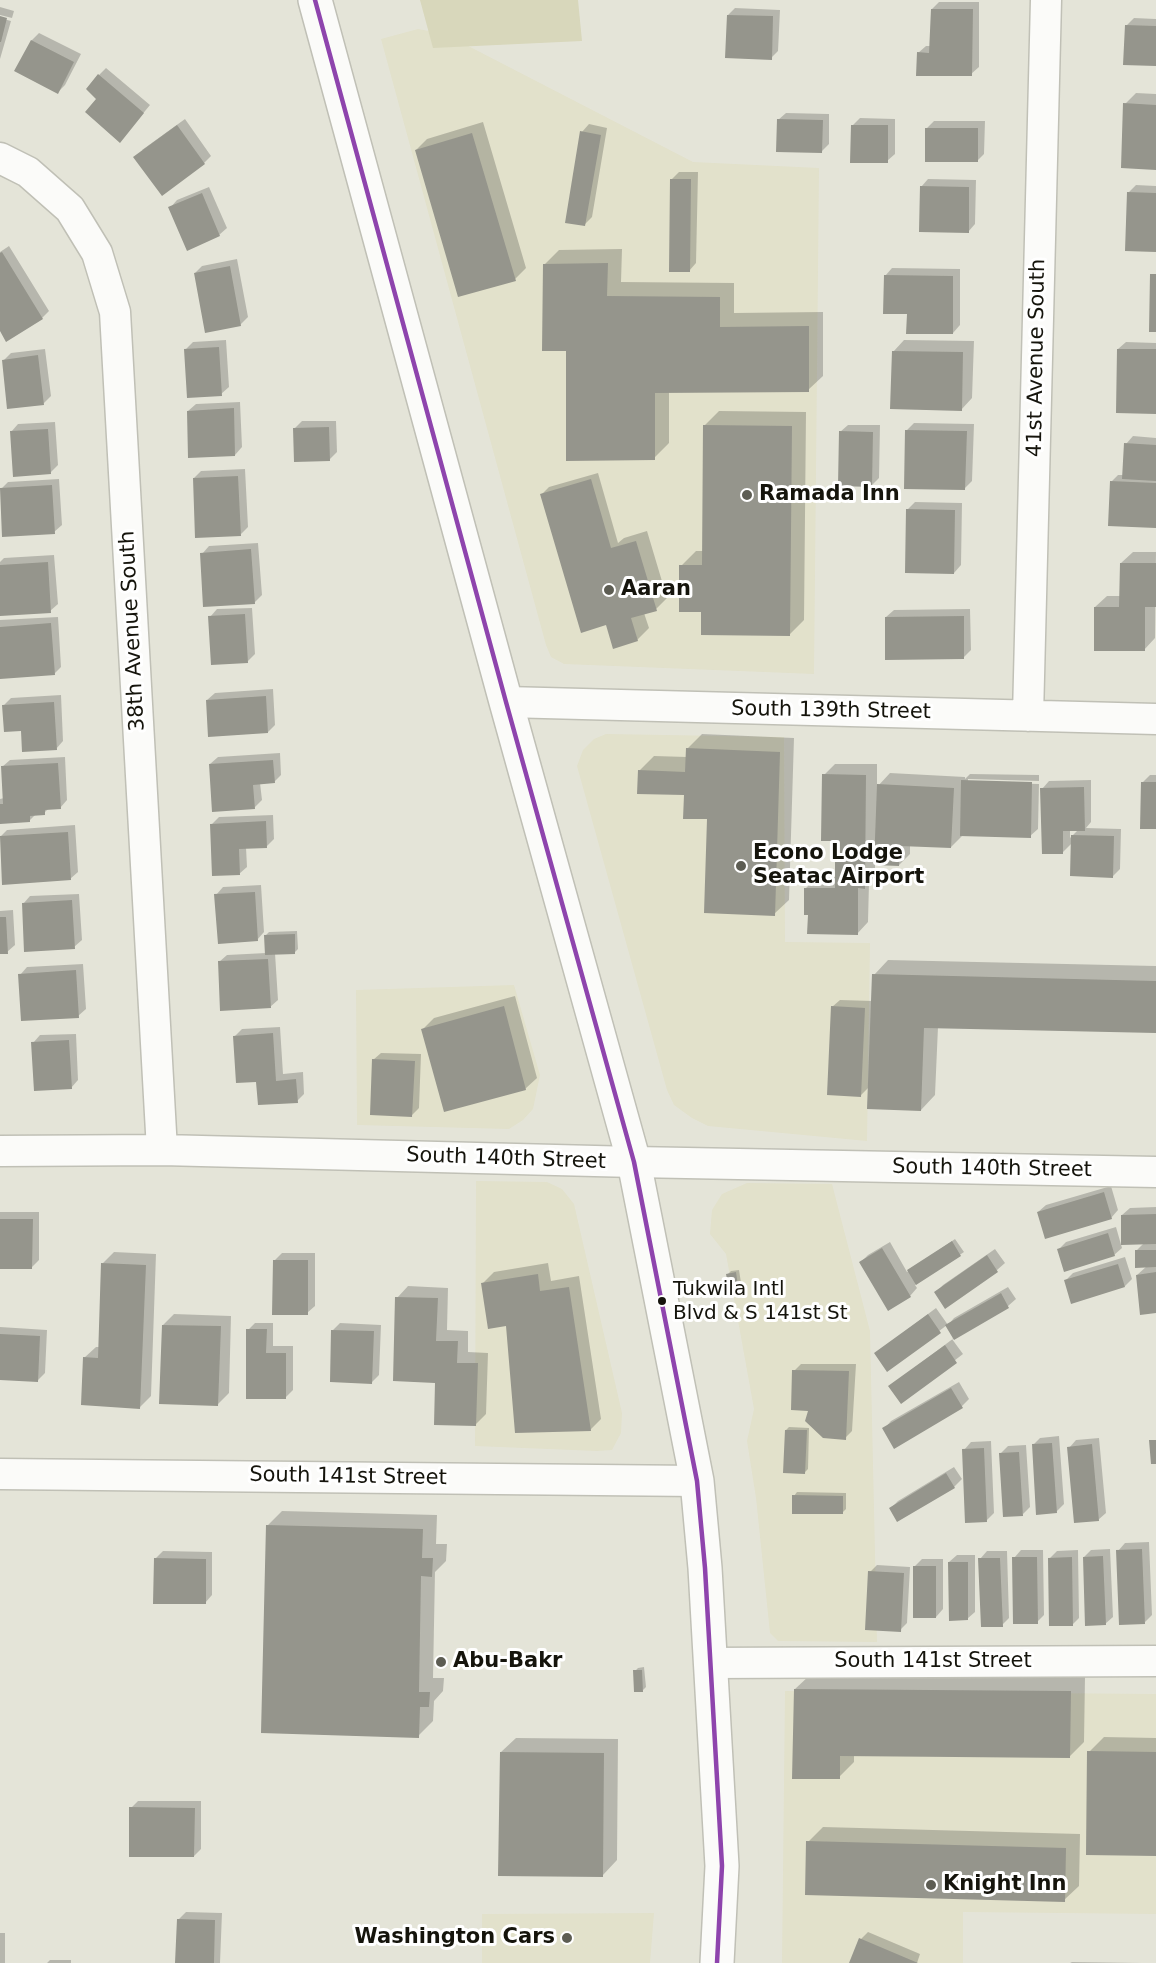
<!DOCTYPE html>
<html>
<head>
<meta charset="utf-8">
<style>
  body { margin:0 }
  canvas { display:block; background:#e4e4d8 }
</style>
</head>
<body>
<canvas width="1156" height="1963"></canvas>
<script>
const context = document.querySelector('canvas').getContext('2d');
context.lineJoin = 'round';
function fill(path, color) { context.fillStyle = color; context.fill(path, 'evenodd'); }
const poly = rows => new Path2D(rows.map(r => 'M' + r).join(''));
function strokePath(path, color, width, dash) { context.strokeStyle = color; context.lineWidth = width; context.lineCap = dash ? 'butt' : 'round'; context.setLineDash(dash || []); context.stroke(path); }
function drawText(font, color, halo, rows, align = 'center') {
  context.font = font + ' "DejaVu Sans",sans-serif'; context.lineWidth = 6; context.setLineDash([]); context.textBaseline = 'middle'; context.strokeStyle = halo; context.fillStyle = color; for (const [text, x, y, turn = 0] of rows) {
    context.save(); context.translate(x, y); context.rotate((+turn || 0) * Math.PI / 180); context.textAlign = isNaN(turn) ? turn : align; if (halo) context.strokeText(text, 0, 0); context.fillText(text, 0, 0); context.restore();
  }
}
fill(poly([
  [418,29,445,34,693,162,819,168,814,674,564,664,551,657,546,645,381,39],
  [606,734,784,737,785,942,870,943,867,1141,708,1126,692,1118,674,1105,667,1090,577,766,583,750,594,739],
  [514,985,540,1075,533,1109,523,1120,509,1129,357,1125,356,990],
  [476,1181,547,1182,562,1189,574,1204,622,1413,621,1433,612,1450,597,1451,475,1446],
  [747,1183,832,1184,870,1331,877,1642,778,1641,770,1633,756,1498,747,1441,754,1409,726,1254,710,1234,712,1210,722,1194],
  [785,1691,1156,1694,1156,1914,963,1912,963,1963,782,1963],
  [654,1913,650,1963,482,1963,482,1914]
]), '#e2e1cb');
fill(poly([
  [420,0,578,0,582,41,433,48]
]), '#d8d7bb');
fill(poly([
  [939,2,979,2,979,67,971,74,918,53,926,46,931,46,932,9],
  [0,7,14,11,12,18,0,15],
  [735,8,780,10,778,51,771,58,728,15],
  [0,18,11,21,0,59],
  [1134,18,1156,19,1156,65,1126,26],
  [39,33,81,54,65,85,58,92,16,71,32,40],
  [106,68,150,105,127,133,98,99,99,75],
  [1136,93,1156,94,1156,168,1125,104],
  [786,113,829,114,829,144,821,152,778,120],
  [860,118,895,119,895,154,887,161,852,126],
  [185,119,211,156,204,163,142,150],
  [934,121,985,121,984,154,977,161,927,128],
  [483,122,526,268,515,279,416,150,427,139],
  [589,124,607,128,592,217,585,224,582,132],
  [679,172,698,172,696,263,689,271,671,180],
  [928,179,976,180,975,224,968,232,921,187],
  [1136,185,1156,186,1156,251,1129,192],
  [209,187,227,228,219,235,170,208,177,200],
  [9,246,49,311,42,318,0,329,0,252],
  [622,249,621,282,734,283,734,313,823,312,823,376,808,390,669,392,669,443,654,458,544,265,559,250],
  [237,259,248,317,240,325,195,273,202,266],
  [892,268,960,269,960,325,953,333,908,312,885,276],
  [226,340,229,387,221,394,186,349,193,342],
  [904,340,974,341,972,398,961,410,893,352],
  [1126,342,1156,343,1156,411,1118,349],
  [45,349,51,396,43,404,3,361,11,353],
  [240,402,242,447,235,455,188,411,196,404],
  [719,411,806,412,804,620,789,635,703,611,681,566,696,551,703,551,705,425],
  [302,421,336,421,337,452,329,460,294,429],
  [55,422,58,465,50,473,11,432,18,424],
  [914,423,974,424,972,481,964,489,907,430],
  [848,425,880,425,879,478,872,485,840,432],
  [1133,436,1156,438,1156,527,1111,482,1118,475,1123,475,1126,444],
  [245,469,248,527,241,534,194,478,201,471],
  [598,473,618,543,624,538,647,531,667,598,656,609,644,613,649,628,637,640,607,623,542,494,549,487],
  [59,479,62,525,54,532,1,489,8,482],
  [915,502,962,503,961,565,954,573,908,509],
  [258,543,262,595,254,603,202,554,209,546],
  [1133,552,1156,552,1155,638,1144,650,1095,607,1107,596,1121,596,1121,563],
  [54,555,58,604,50,611,0,615,0,562,4,558],
  [252,608,255,654,247,662,210,617,217,609],
  [970,609,971,650,963,658,886,617,894,610],
  [58,617,61,667,54,674,0,677,0,620],
  [273,689,275,725,268,732,207,700,215,693],
  [61,695,63,741,56,749,23,729,4,705,11,698],
  [702,734,794,738,789,900,774,914,708,818,686,794,639,771,654,756,687,757,687,749],
  [280,753,281,775,274,782,260,783,262,800,254,808,210,764,218,757],
  [65,757,67,800,60,808,49,808,44,813,36,814,30,820,0,822,0,799,4,798,2,767,10,760],
  [835,764,877,764,877,787,890,773,965,777,965,779,970,774,1039,775,1039,781,968,779,968,782,1039,784,1038,829,1030,836,962,836,951,847,910,845,910,854,899,865,875,864,875,876,869,883,868,922,857,934,809,914,806,888,817,877,836,877,837,839,824,775],
  [1150,775,1156,775,1156,828,1142,783],
  [1091,780,1091,822,1086,828,1121,829,1120,869,1113,876,1072,843,1063,852,1042,789,1049,781],
  [1070,830,1078,830,1070,838],
  [273,815,274,839,266,847,246,847,247,867,239,874,212,824,219,817],
  [75,825,78,872,70,879,0,837,7,830],
  [261,885,264,932,257,940,216,895,223,887],
  [79,894,82,940,74,947,23,904,30,896],
  [13,910,15,945,7,952,0,953,0,911],
  [297,931,298,949,295,952,275,953,278,1000,270,1007,219,962,227,955,266,953,266,935,269,932],
  [888,960,1156,966,1156,1032,938,1027,935,1095,921,1110,870,1086,861,1095,832,1007,840,1000,873,1001,874,975],
  [83,964,86,1009,78,1016,20,975,27,967],
  [515,996,537,1078,525,1089,423,1029,434,1018],
  [280,1027,283,1074,303,1072,304,1094,297,1101,257,1080,234,1037,242,1029],
  [76,1034,78,1080,71,1088,33,1043,40,1035],
  [381,1053,421,1054,419,1108,412,1115,373,1060],
  [1111,1186,1118,1210,1111,1218,1038,1212,1046,1205],
  [1156,1207,1156,1311,1137,1275,1147,1266,1136,1251,1144,1243,1122,1215,1130,1208],
  [0,1212,39,1212,39,1260,32,1267,0,1267],
  [1116,1227,1122,1248,1114,1255,1059,1249,1066,1242],
  [955,1239,964,1252,915,1285,917,1288,910,1296,861,1262,868,1255,890,1242,907,1272],
  [995,1249,1005,1263,997,1270,946,1306,936,1293,943,1285],
  [114,1252,156,1254,151,1396,140,1407,84,1358,96,1347,100,1347,103,1263],
  [282,1253,315,1253,315,1306,307,1313,274,1261],
  [1125,1257,1132,1279,1125,1286,1066,1280,1073,1273],
  [548,1263,551,1281,579,1276,601,1419,590,1430,508,1324,483,1283,494,1272],
  [739,1270,742,1289,739,1292,728,1274,731,1271],
  [408,1286,448,1288,447,1330,468,1331,468,1352,488,1353,486,1414,475,1425,437,1381,397,1298],
  [1008,1287,1016,1299,1008,1306,952,1339,963,1354,902,1401,890,1386,954,1338,947,1325,888,1370,876,1353,936,1308,948,1325,954,1318],
  [174,1314,231,1316,229,1393,218,1404,163,1325],
  [255,1323,273,1323,273,1346,293,1346,293,1390,285,1398,248,1330],
  [340,1323,381,1325,379,1375,372,1382,333,1330],
  [0,1327,47,1330,45,1373,38,1380,0,1379],
  [801,1364,856,1364,852,1431,845,1438,794,1371],
  [959,1382,969,1399,962,1406,884,1429,891,1421],
  [789,1427,809,1428,808,1469,805,1472,786,1430],
  [1059,1436,1064,1504,1056,1512,1033,1445,1040,1438],
  [1099,1438,1106,1513,1098,1520,1069,1448,1076,1440],
  [991,1441,994,1513,986,1521,964,1450,971,1442],
  [1026,1445,1030,1507,1023,1514,1000,1454,1008,1446],
  [954,1467,962,1479,954,1487,891,1508,898,1501],
  [797,1492,846,1493,846,1509,842,1513,794,1496],
  [282,1511,437,1515,436,1544,447,1544,446,1561,435,1572,433,1678,444,1678,443,1691,434,1701,433,1721,418,1736,268,1525],
  [1149,1542,1152,1615,1145,1622,1118,1551,1125,1543],
  [1110,1549,1113,1617,1105,1624,1084,1557,1091,1550],
  [1021,1550,1043,1550,1044,1615,1037,1622,1014,1558],
  [1078,1550,1079,1618,1072,1625,1050,1558,1057,1551],
  [163,1551,212,1552,212,1595,205,1603,155,1559],
  [987,1551,1007,1551,1009,1618,1002,1625,980,1559],
  [957,1555,975,1555,975,1612,967,1619,949,1562],
  [922,1559,943,1559,943,1609,936,1617,915,1566],
  [877,1565,910,1567,907,1623,900,1630,870,1572],
  [644,1667,646,1687,643,1690,635,1671,638,1668],
  [810,1675,1085,1677,1084,1742,1069,1757,854,1754,854,1762,839,1777,795,1689],
  [1104,1737,1156,1738,1156,1854,1089,1752],
  [516,1738,618,1739,617,1860,603,1875,501,1752],
  [138,1801,201,1801,201,1849,194,1856,131,1808],
  [823,1827,1080,1834,1079,1886,1064,1900,808,1842],
  [186,1912,222,1913,220,1963,177,1963,178,1920],
  [868,1932,920,1954,917,1963,850,1963,861,1939],
  [0,1933,5,1933,5,1963,0,1963],
  [50,1960,71,1960,71,1963,47,1963],
  [1072,1962,1142,1963,1070,1963]
]), '#0003');
fill(poly([
  [931,9,973,9,972,76,916,76,917,52,929,53],
  [727,15,773,16,772,60,725,58],
  [0,16,7,18,1,42,0,42],
  [1125,25,1156,26,1156,66,1123,65],
  [31,40,74,62,58,94,14,71],
  [98,74,144,113,120,143,85,112,96,99,86,89],
  [1123,103,1156,105,1156,170,1121,168],
  [777,119,823,120,822,153,776,152],
  [177,125,205,164,162,196,133,157],
  [851,125,888,125,888,163,850,163],
  [925,128,978,128,978,162,925,162],
  [580,131,601,135,585,226,565,223],
  [472,133,516,281,458,297,415,150],
  [670,179,691,179,690,272,669,272],
  [920,186,969,187,969,233,919,232],
  [1127,192,1156,193,1156,252,1125,251],
  [202,193,220,236,187,251,168,207],
  [2,252,43,319,6,342,0,331,0,253],
  [608,263,607,296,720,297,720,327,809,326,809,392,655,393,655,460,566,461,566,351,542,351,543,264],
  [230,266,241,326,205,333,194,273],
  [1150,274,1156,274,1156,332,1149,332],
  [884,275,953,276,953,334,906,334,907,314,883,314],
  [219,347,222,396,187,398,184,349],
  [1117,349,1156,349,1156,414,1116,413],
  [892,351,963,352,962,411,890,409],
  [38,355,44,405,7,409,2,360],
  [234,408,235,456,188,458,187,411],
  [703,425,792,426,790,636,701,635,701,612,679,612,679,565,702,565],
  [329,427,330,461,294,462,293,428],
  [48,429,51,474,13,477,10,431],
  [905,430,967,431,965,490,904,489],
  [839,431,873,432,872,487,838,486],
  [1124,443,1156,445,1156,481,1122,479],
  [238,476,241,536,195,538,193,478],
  [591,479,611,548,636,541,657,611,631,618,638,641,613,649,606,625,581,633,540,494],
  [1110,481,1156,483,1156,528,1108,526],
  [52,485,55,534,2,537,0,488],
  [906,509,955,510,954,574,905,573],
  [251,549,255,604,203,607,200,553],
  [48,562,51,613,0,616,0,565],
  [1120,563,1156,563,1156,607,1145,607,1145,651,1094,651,1094,607,1119,607],
  [245,614,248,663,211,665,208,616],
  [964,616,964,659,885,660,885,617],
  [51,623,55,675,0,679,0,627],
  [266,696,268,733,208,737,206,700],
  [54,702,57,750,22,752,21,731,4,732,2,705],
  [686,748,780,752,775,916,704,913,707,819,683,819,684,795,637,794,638,770,685,772],
  [273,760,275,783,253,785,255,809,212,812,209,764],
  [58,763,61,809,45,810,45,815,30,816,30,822,0,824,0,804,3,804,1,766],
  [822,774,866,775,865,889,858,888,858,935,807,934,808,915,804,915,804,888,835,888,835,841,821,841],
  [961,780,1032,782,1031,838,960,836],
  [1141,782,1156,782,1156,829,1140,829],
  [877,784,954,788,951,848,900,846,899,866,874,865],
  [1084,787,1085,831,1063,831,1063,854,1042,854,1040,788],
  [266,821,267,848,239,849,240,875,212,876,210,824],
  [68,832,71,880,2,885,0,836],
  [1071,835,1114,836,1113,878,1070,876],
  [255,892,258,941,218,944,214,894],
  [72,900,75,949,24,952,22,903],
  [0,917,6,917,8,954,0,954],
  [295,934,295,954,265,955,264,935],
  [268,959,271,1008,220,1011,218,961],
  [76,970,79,1018,21,1021,18,974],
  [872,974,1156,981,1156,1033,924,1028,921,1111,867,1109],
  [504,1006,526,1090,444,1112,421,1029],
  [831,1006,865,1008,861,1097,827,1095],
  [273,1033,276,1081,296,1079,298,1103,258,1105,256,1082,236,1083,233,1036],
  [69,1040,72,1089,34,1091,31,1042],
  [372,1059,415,1061,412,1117,370,1115],
  [1104,1192,1112,1219,1045,1239,1037,1212],
  [1156,1214,1156,1244,1121,1245,1121,1215],
  [0,1219,33,1219,32,1269,0,1269],
  [1108,1233,1115,1256,1064,1272,1057,1249],
  [952,1241,961,1256,916,1285,907,1270],
  [882,1248,911,1297,888,1311,859,1262],
  [1135,1250,1156,1250,1156,1267,1135,1268],
  [987,1255,998,1272,945,1309,934,1292],
  [273,1260,308,1260,308,1315,272,1315],
  [101,1263,146,1265,140,1409,81,1405,83,1357,98,1358],
  [1118,1264,1125,1287,1071,1304,1064,1280],
  [736,1272,739,1293,730,1295,726,1274],
  [1156,1272,1156,1313,1140,1315,1136,1275],
  [538,1274,540,1291,569,1287,591,1431,515,1433,506,1326,488,1329,481,1283],
  [1001,1293,1009,1308,954,1340,945,1325],
  [395,1297,438,1298,436,1341,458,1341,457,1363,478,1363,476,1426,434,1425,435,1383,393,1381],
  [928,1314,941,1333,887,1372,874,1353],
  [162,1325,221,1326,218,1406,159,1404],
  [246,1329,267,1329,266,1353,286,1353,286,1399,246,1399],
  [331,1330,374,1331,372,1384,330,1382],
  [0,1334,40,1336,38,1382,0,1380],
  [945,1345,957,1363,901,1404,888,1386],
  [792,1370,849,1371,846,1440,823,1438,805,1421,808,1411,791,1410],
  [951,1388,963,1408,894,1449,882,1428],
  [785,1430,807,1430,805,1474,783,1473],
  [1149,1440,1156,1440,1156,1464,1151,1464],
  [1052,1443,1057,1513,1036,1515,1032,1444],
  [1092,1444,1099,1521,1074,1523,1067,1447],
  [984,1448,987,1522,965,1523,962,1449],
  [1019,1452,1023,1516,1003,1517,999,1453],
  [946,1473,955,1488,897,1522,889,1508],
  [792,1495,843,1496,843,1514,792,1514],
  [266,1525,423,1529,422,1558,433,1558,432,1577,421,1576,419,1692,430,1692,429,1707,420,1707,419,1738,261,1733],
  [1142,1549,1145,1624,1119,1625,1116,1550],
  [1103,1556,1106,1625,1085,1626,1083,1557],
  [1012,1557,1037,1557,1038,1624,1013,1624],
  [1072,1557,1073,1626,1049,1626,1048,1558],
  [154,1558,206,1559,206,1604,153,1604],
  [978,1558,1000,1558,1003,1627,981,1627],
  [948,1562,968,1562,968,1620,949,1621],
  [913,1566,936,1566,936,1618,913,1618],
  [868,1571,904,1573,901,1632,865,1630],
  [633,1670,642,1670,643,1692,634,1692],
  [794,1689,1071,1691,1070,1758,840,1756,840,1779,792,1779],
  [1087,1751,1156,1752,1156,1856,1086,1855],
  [500,1752,604,1753,603,1877,498,1876],
  [129,1807,195,1808,194,1857,129,1857],
  [806,1841,1066,1848,1065,1902,805,1895],
  [177,1919,215,1920,214,1963,175,1963],
  [859,1938,918,1963,849,1963]
]), '#95958c');
const minor = poly([
  [0,158,28,172,70,209,97,253,115,312,162,1150],
  [506,702,1156,719],
  [1028,716,1046,0],
  [0,1151,162,1150,634,1162,1156,1172],
  [0,1474,697,1481],
  [710,1663,1156,1661]
]);
const primary = poly([
  [315,0,506,702,634,1162,697,1481,705,1568,722,1866,717,1963]
]);
strokePath(minor, '#c0c0b6', 33);
strokePath(primary, '#c0c0b6', 36);
strokePath(minor, '#fbfbf9', 30);
strokePath(primary, '#fbfbf9', 33);
strokePath(poly([
  [315,0,506,702,634,1162,697,1481,705,1568,722,1866,717,1963]
]), '#8e44ad', 4.5);
for (const [x, y, r, color] of [
  [747,495,6,"#5d5d53"],
  [609,590,6,"#5d5d53"],
  [741,866,6,"#5d5d53"],
  [662,1301,5,"#15140c"],
  [441,1662,6,"#5d5d53"],
  [931,1885,6,"#5d5d53"],
  [567,1938,6,"#5d5d53"]
]) { const dot = new Path2D(); dot.arc(x, y, r, 0, 2 * Math.PI); context.fillStyle = color; context.fill(dot); strokePath(dot, '#fff', 2); }
drawText('20px', '#15140c', '#fff', [
  ["Tukwila Intl",673,1290],
  ["Blvd & S 141st St",673,1314]
], 'left');
drawText('21px', '#15140c', '#fff', [
  ["41st Avenue South",1037,358,-89],
  ["38th Avenue South",133,631,-93],
  ["South 139th Street",831,711,1],
  ["South 140th Street",506,1159,2],
  ["South 140th Street",992,1169,1],
  ["South 141st Street",348,1477,1],
  ["South 141st Street",933,1662]
]);
drawText('bold 21px', '#15140c', '#fff', [
  ["Ramada Inn",759,495],
  ["Aaran",621,590],
  ["Econo Lodge",753,854],
  ["Seatac Airport",753,878],
  ["Abu-Bakr",453,1662],
  ["Knight Inn",943,1885],
  ["Washington Cars",555,1938,"right"]
], 'left');
</script>
</body>
</html>
